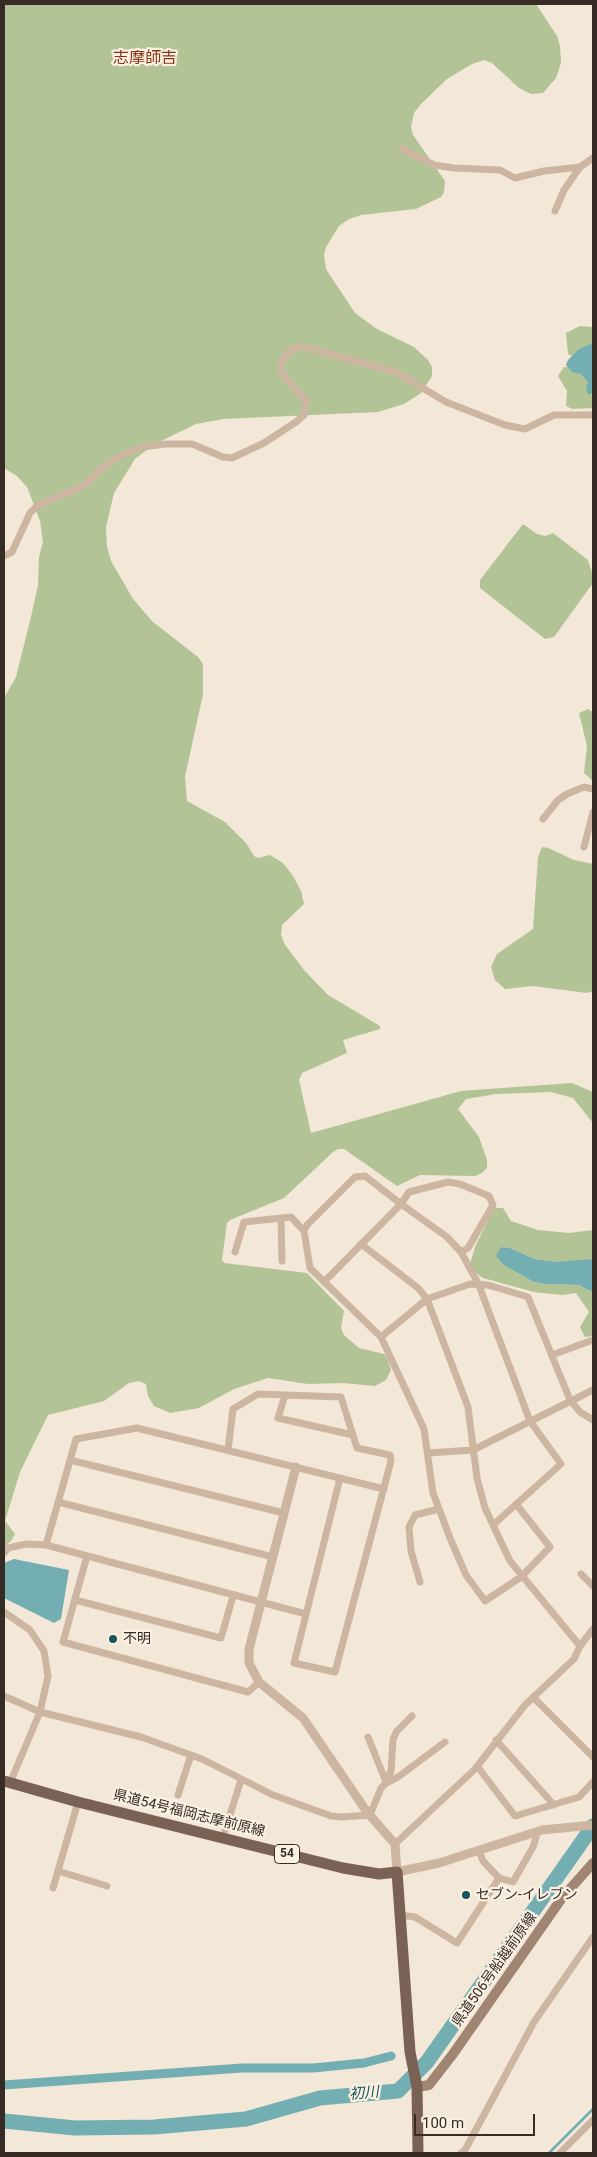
<!DOCTYPE html>
<html>
<head>
<meta charset="utf-8">
<style>
  body { margin:0 }
  #map { position:relative; width:597px; height:2157px; overflow:hidden; background:#f3e7d7; font-family:Roboto,sans-serif }
  canvas { display:block }
  .frame { position:absolute; inset:0; border:5px solid #362b25; pointer-events:none }
  .scale { position:absolute; left:414px; top:2114px; width:121px; height:22px; box-sizing:border-box; border:2px solid #362b25; border-top:0; padding-left:6px; font-size:15px; line-height:18px; white-space:nowrap; color:#362b25; -webkit-text-stroke:4px #fbf1e3; paint-order:stroke }
</style>
</head>
<body>
<div id="map">
<canvas width="597" height="2157"></canvas>
<div class="frame"></div>
<div class="scale">100 m</div>
</div>
<script>
const context = document.querySelector('canvas').getContext('2d');
context.lineJoin = 'round';
function fill(path, color) { context.fillStyle = color; context.fill(path, 'evenodd'); }
const poly = rows => new Path2D(rows.map(r => 'M' + r).join(''));
function strokePath(path, color, width, dash) { context.strokeStyle = color; context.lineWidth = width; context.lineCap = dash ? 'butt' : 'round'; context.setLineDash(dash || []); context.stroke(path); }
function drawText(font, color, halo, rows, align = 'center') {
  context.font = font + ' Roboto,"Noto Sans JP",sans-serif'; context.lineWidth = 4.5; context.setLineDash([]); context.textBaseline = 'middle'; context.strokeStyle = halo; context.fillStyle = color; for (const [text, x, y, turn = 0] of rows) {
    context.save(); context.translate(x, y); context.rotate((+turn || 0) * Math.PI / 180); context.textAlign = isNaN(turn) ? turn : align; if (halo) context.strokeText(text, 0, 0); context.fillText(text, 0, 0); context.restore();
  }
}
fill(poly([
  [4,4,536,4,557,36,560,46,561,63,556,78,543,93,531,94,519,88,492,63,484,60,472,64,447,79,421,104,414,113,411,127,413,135,445,181,444,192,441,197,416,209,361,215,349,219,339,226,326,247,324,255,326,269,355,313,377,329,414,347,428,360,432,367,432,376,421,393,404,404,378,412,223,419,196,424,153,445,135,459,114,493,106,527,107,547,111,561,133,599,153,622,198,657,203,664,203,694,185,777,187,801,225,822,246,843,254,856,258,858,270,855,283,863,293,876,301,891,304,904,282,925,281,935,285,945,304,970,328,995,380,1026,380,1029,343,1040,347,1053,302,1073,299,1080,311,1133,461,1091,572,1083,593,1092,593,1123,573,1098,551,1092,496,1094,466,1099,458,1109,479,1137,487,1160,487,1168,482,1173,475,1176,420,1175,397,1186,344,1149,338,1149,333,1152,284,1198,230,1220,227,1223,222,1260,224,1263,307,1273,344,1311,341,1328,344,1335,359,1348,384,1354,387,1357,391,1370,386,1380,375,1386,343,1383,308,1384,268,1378,234,1389,199,1408,170,1413,154,1406,148,1396,146,1384,139,1381,129,1383,104,1401,48,1415,20,1472,5,1521,15,1534,11,1541,4,1547,4,698,16,677,31,617,38,585,39,557,43,542,40,521,27,487,17,476,4,468],
  [580,326,593,327,593,351,576,358,568,354,566,333],
  [564,367,571,367,584,373,593,389,593,408,572,409,566,406,567,391,558,376],
  [523,524,537,534,545,536,553,533,588,560,593,576,593,583,554,637,545,639,480,588,480,580],
  [588,709,593,712,593,781,584,773,587,746,579,713],
  [542,847,548,848,574,860,593,864,593,991,587,993,533,986,505,989,495,980,491,967,497,954,533,929,538,857],
  [494,1208,503,1208,511,1221,538,1230,569,1233,593,1230,593,1259,589,1261,557,1262,535,1259,510,1248,501,1247,497,1256,534,1282,545,1284,579,1285,593,1291,593,1336,585,1337,580,1327,589,1312,576,1293,562,1295,534,1292,483,1278,476,1273,470,1264,475,1247]
]), '#b2c396');
fill(poly([
  [593,343,593,392,588,395,586,386,588,382,581,374,572,372,566,365,568,360,579,349],
  [501,1247,510,1248,535,1259,557,1262,593,1259,593,1292,579,1285,545,1284,534,1282,504,1265,496,1256],
  [14,1559,69,1570,61,1619,54,1623,4,1598,4,1563]
]), '#73aeb3');
strokePath(poly([
  [549,2153,593,2109]
]), '#73aeb3', 2.5);
strokePath(poly([
  [4,2085,242,2068,313,2068,364,2063,391,2056]
]), '#73aeb3', 9);
strokePath(poly([
  [4,2121,75,2128,154,2127,246,2119,320,2098,398,2091,427,2062,593,1826]
]), '#73aeb3', 15);
strokePath(poly([
  [402,149,434,165,454,168,500,170,515,178,544,171,580,167],
  [555,211,564,190,580,167,593,158],
  [4,556,12,552,30,513,37,506,85,485,103,467,120,456,142,447,166,444,192,444,223,457,232,458,264,443,296,422,304,415,306,401,283,375,280,368,282,361,290,351,300,346,396,372,446,402,505,425,525,429,554,415,593,415],
  [543,819,558,800,567,794,584,787,593,789],
  [584,847,593,812],
  [281,1218,282,1261],
  [304,1231,307,1225,355,1177,365,1176,401,1204,409,1192,448,1182,460,1184,489,1196,493,1205,468,1248,461,1252],
  [361,1244,418,1288,427,1299,468,1407,477,1478,485,1508,510,1561,580,1646],
  [235,1252,244,1222,291,1217,304,1231,310,1268,381,1337,424,1429,433,1493,450,1538,466,1575,485,1601,521,1577,550,1547,516,1504],
  [324,1282,401,1204,447,1237,461,1252,478,1283,530,1421,561,1464,493,1525],
  [381,1337,427,1299,470,1284,488,1285,528,1297,570,1400,580,1412,593,1420],
  [552,1355,593,1340],
  [285,1395,278,1418,353,1435],
  [228,1450,233,1409,258,1394,341,1397,357,1448,390,1455,391,1461,335,1672,294,1663,340,1478],
  [428,1453,473,1450,593,1390],
  [70,1460,284,1513],
  [58,1502,273,1557],
  [46,1545,76,1439,137,1428,384,1489],
  [4,1553,8,1548,26,1544,46,1545,306,1614],
  [87,1556,63,1642,248,1692,259,1682],
  [581,1574,593,1586],
  [420,1582,411,1551,409,1527,415,1515,439,1509],
  [75,1600,221,1638,233,1596],
  [4,1612,30,1630,44,1651,48,1676,40,1712,10,1783],
  [4,1696,40,1712,141,1737,202,1759,273,1795,331,1816,342,1817,370,1815,381,1788,386,1783,398,1777,445,1742],
  [533,1697,593,1757],
  [368,1737,386,1782],
  [496,1740,554,1805],
  [477,1766,515,1816,579,1797,593,1782],
  [386,1783,391,1771,393,1739,397,1731,412,1716],
  [178,1795,191,1755],
  [223,1837,241,1780],
  [395,1844,475,1769,525,1705,574,1659,580,1646,593,1629],
  [58,1871,107,1886],
  [499,1878,513,1882,533,1847,538,1831],
  [53,1888,78,1802],
  [400,1915,415,1917,457,1943,499,1878,483,1861,479,1851],
  [461,2153,465,2150,534,2022,593,1937],
  [560,2153,593,2120]
]), '#ccb6a2', 7);
strokePath(poly([
  [296,1467,249,1649,249,1663,259,1682,303,1718,367,1812,395,1844,397,1872,439,1863,542,1830,593,1825]
]), '#ccb6a2', 9);
strokePath(poly([
  [417,2087,429,2085,453,2054,562,1898,593,1863]
]), '#a08573', 10);
strokePath(poly([
  [4,1781,78,1802,343,1868,379,1874,397,1872,410,2052,417,2087,418,2153]
]), '#796254', 11);
for (const [x, y, r, color] of [
  [113,1639,5,"#17545b"],
  [466,1895,5,"#17545b"]
]) { const dot = new Path2D(); dot.arc(x, y, r, 0, 2 * Math.PI); context.fillStyle = color; context.fill(dot); strokePath(dot, '#fbf1e3', 2); }
for (const [x, y, w] of [
  [287,1854,25]
]) { const box = new Path2D(); box.roundRect(x - w / 2, y - 9.5, w, 19, 4); context.fillStyle = '#fbf1e3'; context.fill(box); strokePath(box, '#362b25', 1); }
drawText('bold 12px', '#362b25', null, [
  ["54",287,1854]
]);
drawText('14px', '#362b25', '#fbf1e3', [
  ["不明",123,1639],
  ["セブン-イレブン",476,1895]
], 'left');
drawText('14px', '#362b25', '#fbf1e3', [
  ["県道54号福岡志摩前原線",189,1814,14],
  ["県道506号船越前原線",495,1970,-55]
]);
drawText('italic 15px', '#17545b', '#fbf1e3', [
  ["初川",364,2094,-5]
]);
drawText('16px', '#8c3617', '#fbf1e3', [
  ["志摩師吉",145,59]
]);
</script>
</body>
</html>
